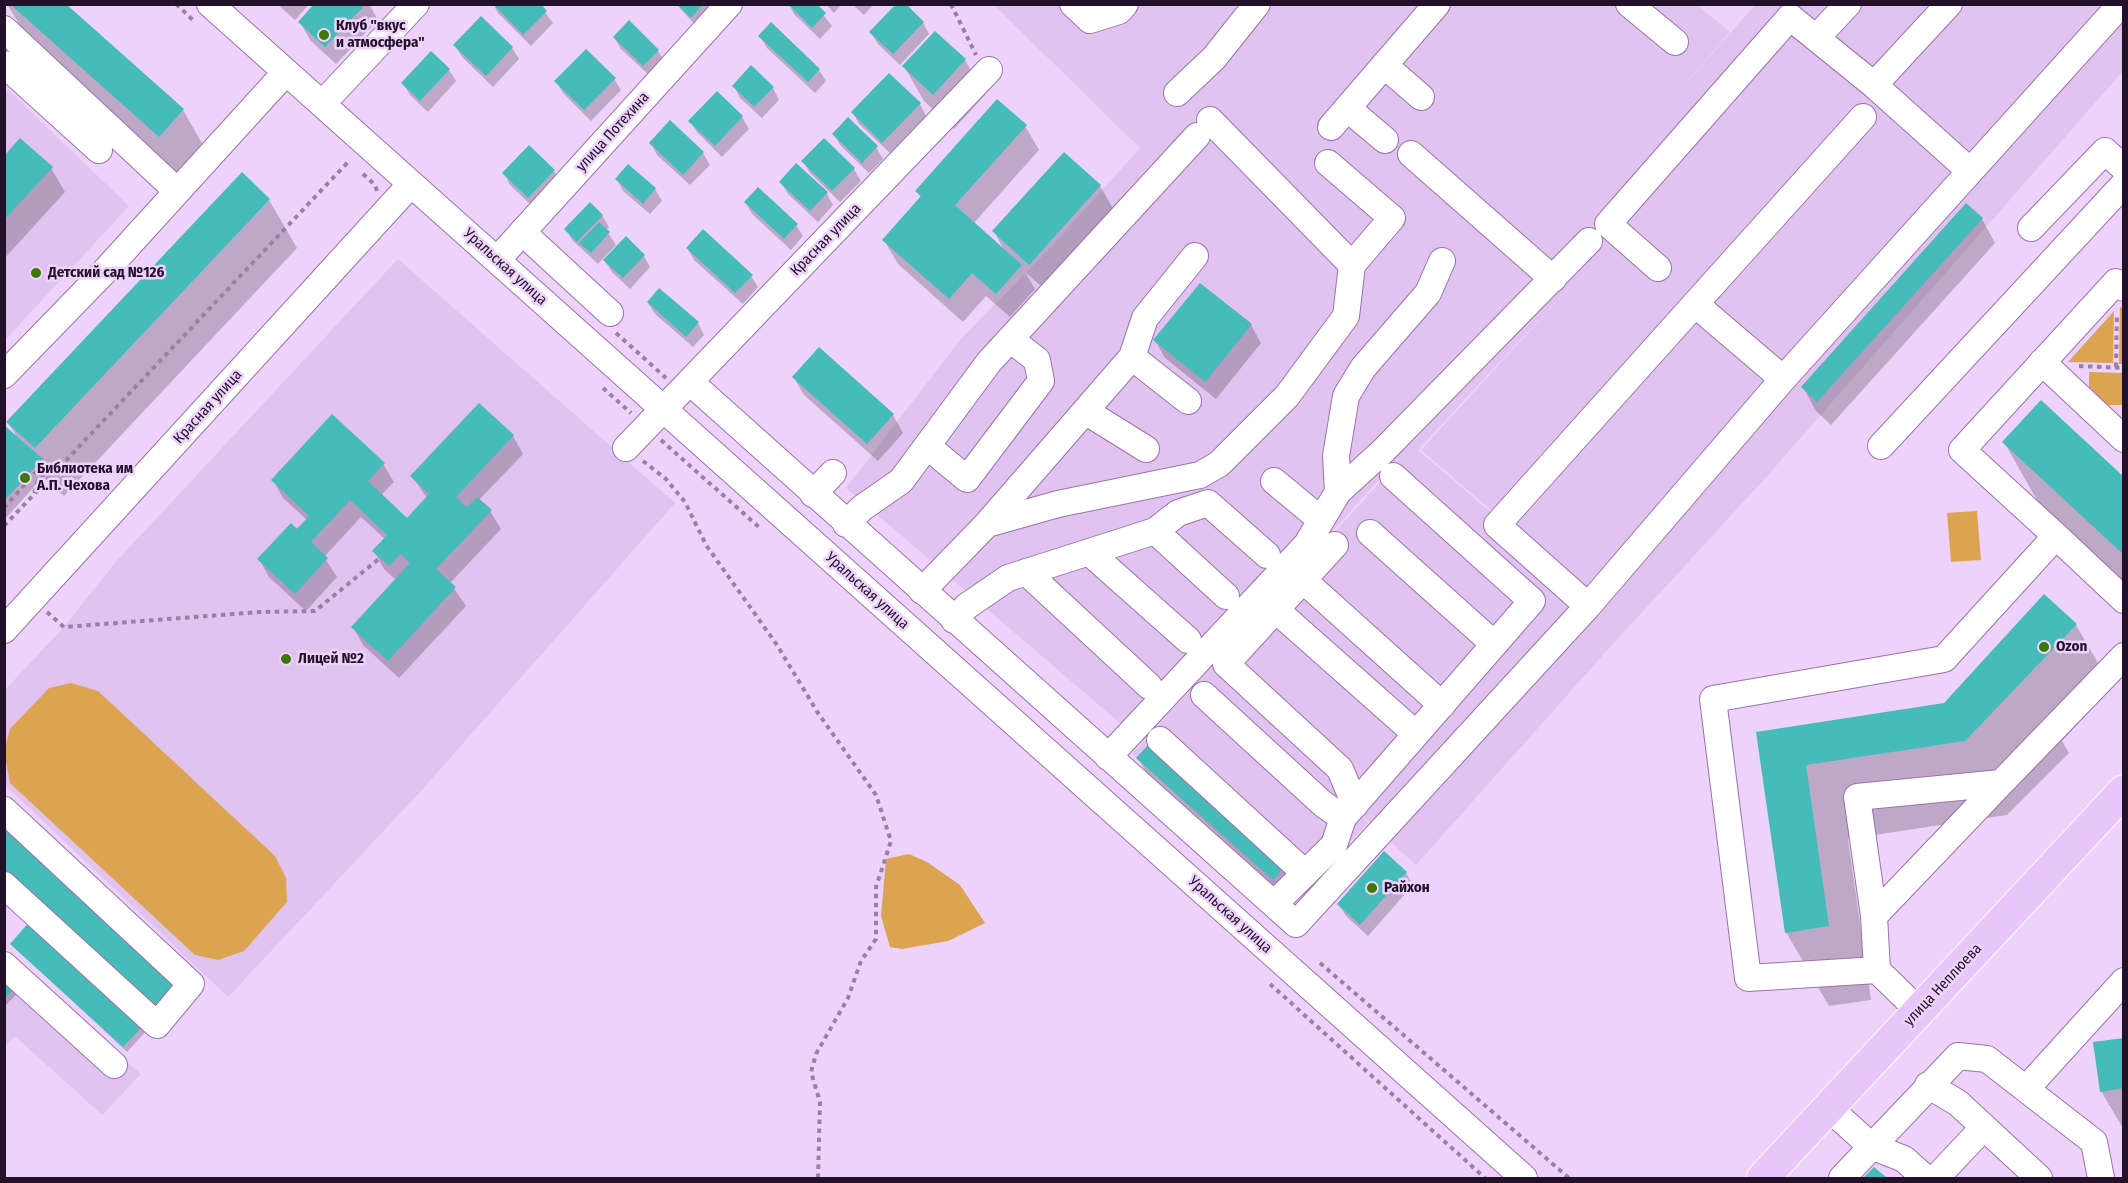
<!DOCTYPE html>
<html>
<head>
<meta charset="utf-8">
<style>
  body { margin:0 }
  #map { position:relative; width:2128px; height:1183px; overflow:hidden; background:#edd2fa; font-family:"Fira Sans Condensed",sans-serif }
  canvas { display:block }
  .frame { position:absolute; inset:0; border:6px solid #221129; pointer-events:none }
</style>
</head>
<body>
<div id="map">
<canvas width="2128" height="1183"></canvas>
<div class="frame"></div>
</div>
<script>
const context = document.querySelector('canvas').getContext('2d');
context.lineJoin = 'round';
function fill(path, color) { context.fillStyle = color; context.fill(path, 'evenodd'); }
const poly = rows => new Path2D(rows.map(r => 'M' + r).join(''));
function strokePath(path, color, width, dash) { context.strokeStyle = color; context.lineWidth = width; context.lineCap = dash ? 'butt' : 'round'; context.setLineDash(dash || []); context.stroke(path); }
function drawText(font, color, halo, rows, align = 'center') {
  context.font = font + ' "Fira Sans Condensed",sans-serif'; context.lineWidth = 5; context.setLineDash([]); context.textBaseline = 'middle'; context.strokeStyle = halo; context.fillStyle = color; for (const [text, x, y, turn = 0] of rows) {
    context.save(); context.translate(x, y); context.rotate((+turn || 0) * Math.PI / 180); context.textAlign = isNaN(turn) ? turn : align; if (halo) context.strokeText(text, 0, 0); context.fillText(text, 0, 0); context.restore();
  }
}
fill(poly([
  [994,5,1697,5,1730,32,1650,124,1755,5,2123,5,2123,71,1768,475,1601,657,1416,865,1357,811,1368,823,1292,902,1132,754,1395,466,1475,540,1497,515,1421,450,1589,266,1418,450,1495,516,1475,538,1394,463,1142,742,846,488,961,339,1048,250,1140,148],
  [8,90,129,206,5,340,4,95],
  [398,259,675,503,420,792,228,997,5,785,4,691,64,627,114,564],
  [4,954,52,999,141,1074,102,1115,15,1036,5,1046]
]), '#e0c3ee');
fill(poly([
  [2120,306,2123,310,2123,364,2119,364],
  [2114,311,2113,363,2068,362],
  [2089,372,2123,373,2123,405,2108,405,2089,387],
  [1977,511,1981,560,1951,562,1947,513],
  [71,683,98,691,275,856,286,878,287,902,244,951,218,960,195,955,10,783,4,751,10,729,49,688],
  [909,854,927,862,960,885,985,923,948,941,902,949,890,947,881,916,886,859]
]), '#dca451');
fill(poly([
  [7,4,64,4,183,110,211,159,188,185,33,47],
  [277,4,309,4,295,20],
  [317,4,369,4,378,20,336,64,310,40,300,22],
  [493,4,539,4,553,23,531,46,498,13],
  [676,4,706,4,711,14,698,28],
  [789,4,815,4,832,26,820,39,794,14],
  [826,4,842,4,834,13],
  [852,4,874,4,864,15],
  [923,23,929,34,900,65,878,44,871,33],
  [935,33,965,60,985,95,954,129,924,101,904,66],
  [760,36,819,70,826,81,815,93,767,48],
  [614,37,658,51,665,62,651,77,621,49],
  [455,45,512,48,519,59,493,87,462,57],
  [449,70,456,81,428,112,410,95,403,83],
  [614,79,621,90,591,121,563,93,556,81],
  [734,86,773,88,779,100,762,118,740,98],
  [717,93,742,117,749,129,722,157,697,132,690,121],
  [920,104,926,116,890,153,859,124,853,112],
  [1025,126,1039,150,974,223,1004,250,994,231,1100,186,1114,210,1043,288,1025,272,1035,289,1010,317,986,296,963,322,898,264,884,240,921,198,917,191],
  [834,134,876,147,883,159,869,173,841,146],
  [824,140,854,169,861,181,840,202,810,173,803,161],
  [651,143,703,153,710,165,690,185,657,155],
  [4,158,51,168,65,192,4,259],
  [628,166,655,189,662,201,650,214,623,191,617,179],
  [554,171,561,182,535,209,510,185,504,173],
  [781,182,826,192,833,205,818,222,788,194],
  [269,200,297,248,64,496,43,477,4,520,4,427,17,437,8,422],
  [746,203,796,225,803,236,791,250,752,214],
  [602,215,609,227,606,230,616,245,598,264,573,241,566,230],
  [1982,219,1995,243,1831,425,1816,411,1803,387],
  [688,249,751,276,758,287,743,304,694,260],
  [644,256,650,267,630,289,612,272,605,261],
  [648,303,698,323,704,335,693,347,655,314],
  [1251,325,1261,343,1216,399,1165,358,1155,340],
  [794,378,893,415,903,433,878,461,804,395],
  [513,436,523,454,479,500,490,511,501,529,450,583,466,606,399,678,363,645,353,627,396,580,384,569,374,551,385,539,361,517,324,557,337,577,306,611,269,577,259,559,307,520,283,498,273,480,383,464,394,482,381,495,407,520,427,498,412,476],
  [2004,442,2124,479,2124,588,2046,516],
  [2044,596,2076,625,2112,687,2062,741,2069,753,2007,815,1848,839,1871,1000,1829,1006,1786,932,1758,734,1945,705],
  [1138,758,1284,868,1294,886,1284,897,1148,776],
  [1406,873,1413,885,1368,936,1346,916,1339,905],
  [12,944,147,1030,127,1052],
  [4,980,17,994,4,1007],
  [2124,1039,2124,1130,2101,1091]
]), '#0003');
fill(poly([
  [10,4,66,4,184,109,159,137],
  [314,4,366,4,325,47,298,22],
  [493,4,541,4,547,11,523,35],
  [677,4,703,4,691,18],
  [788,4,817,4,826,13,812,28],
  [896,4,906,4,924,22,893,54,869,32],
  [481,16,513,47,486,76,453,45],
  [629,20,659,50,643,66,613,37],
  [771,22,820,69,808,82,758,36],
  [935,31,966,59,933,95,902,66],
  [586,49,616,78,584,110,554,81],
  [431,51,450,69,420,101,401,83],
  [751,65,774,87,754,107,732,86],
  [889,73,921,103,882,143,851,112],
  [717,91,743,116,715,146,688,121],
  [997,99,1027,125,955,205,1022,265,996,294,972,273,949,299,882,240,921,196,915,191],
  [848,117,878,146,862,163,832,134],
  [670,120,704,152,683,175,649,143],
  [20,138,53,167,4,220,4,156],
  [824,138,855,168,832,191,801,161],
  [529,145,555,170,528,198,502,173],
  [1064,152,1101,185,1029,265,992,231],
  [796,163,828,192,810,211,779,182],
  [628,164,656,188,643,204,615,179],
  [242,172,270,199,35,448,6,422],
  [758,187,798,224,784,239,744,202],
  [590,202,603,215,577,242,564,229],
  [1966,203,1983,218,1817,402,1801,387],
  [599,222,610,232,591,253,579,243],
  [703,229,753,275,735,293,686,248],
  [626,236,645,255,623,278,603,260],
  [1200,283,1252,324,1205,382,1153,340],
  [659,288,699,322,686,337,647,302],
  [819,347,894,414,867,444,792,377],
  [2041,400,2124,477,2124,555,2002,442],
  [479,403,514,435,456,497,467,507,477,497,492,510,436,569,456,587,388,661,351,627,410,563,401,554,389,566,372,551,387,535,350,500,311,542,328,558,295,594,257,559,291,523,297,529,309,516,271,480,332,414,385,463,368,481,407,518,429,494,410,476],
  [4,425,43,459,4,501],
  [2044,594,2077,624,1965,741,1806,765,1829,926,1785,933,1756,732,1944,703],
  [1148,745,1285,867,1273,880,1136,758],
  [4,818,178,981,151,1010,4,872],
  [1384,851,1407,872,1360,925,1337,904],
  [31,920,145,1024,123,1047,10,944],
  [4,978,15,988,4,999],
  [2124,1038,2124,1088,2100,1092,2093,1042],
  [1874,1167,1887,1178,1863,1178]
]), '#45bbba');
const minor = poly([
  [210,4,1524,1178],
  [1073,4,1090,20,1119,11,1125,4],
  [1629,4,1675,42],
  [4,29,176,190],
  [1816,38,1848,4],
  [4,64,99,150],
  [1384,65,1421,97],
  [1874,85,1949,4],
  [1177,93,1214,58,1257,4],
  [322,104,416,4],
  [1347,108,1385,140],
  [1210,120,1352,265],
  [1331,127,1437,4],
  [1411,154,1553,279],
  [2031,228,2105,151,2124,168],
  [522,232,610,313],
  [497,260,729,4],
  [1658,268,1608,224,1790,17,1874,85,1970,171],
  [1695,304,1863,117],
  [1132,357,1145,318,1195,256],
  [2042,362,2124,439],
  [4,375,105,271,286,72],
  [690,382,1296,924,1588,606,1783,379,2121,4],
  [1085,411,1146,449],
  [927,446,967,479,1041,381,1037,360,1010,339],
  [1881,446,2124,184],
  [626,448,989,70],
  [1274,481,1321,520],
  [1338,492,1336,456,1346,396,1363,368,1428,293,1442,261],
  [813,494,833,473],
  [846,524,862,508,901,481,989,362,1197,136],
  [987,524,1058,504,1200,475,1219,464,1287,396,1346,316,1352,265,1392,218,1328,163],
  [1155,531,1226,596],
  [1370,533,1494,644],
  [2056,536,1962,450,2116,282,2124,288],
  [1335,545,1226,664,1340,769,1355,805],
  [1089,552,1188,640],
  [1026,572,1149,686],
  [1303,580,1442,705],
  [922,591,987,524,1132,357,1188,401],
  [1588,606,1497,525,1695,304,1783,379],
  [1276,610,1416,734],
  [954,620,967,606,1008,578,1155,531,1178,513,1208,503,1267,555],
  [4,630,411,184],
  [1204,695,1323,804,1343,818],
  [1160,740,1305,873],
  [1108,757,1307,544,1338,492,1383,451,1589,241],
  [4,810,191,984,157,1025,4,885],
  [1274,904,1334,845,1343,818,1532,601,1393,476],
  [1874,916,2001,783],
  [4,965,114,1065],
  [1877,970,1748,978,1713,699,1944,659,2056,536,2124,600],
  [1919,1011,1877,970,1874,916,1857,797,2001,783,2124,656],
  [1928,1085,1958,1103,2039,1178],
  [2026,1089,2124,981],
  [1830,1109,1871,1146,1904,1159,1925,1178],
  [1842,1178,1958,1056,1987,1059,2094,1142,2101,1178],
  [1936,1178,1984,1127]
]);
const major = poly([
  [1763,1178,2124,791]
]);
strokePath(minor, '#9c71af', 28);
strokePath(major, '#fff', 34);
strokePath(poly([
  [176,4,193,20],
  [951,4,976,55],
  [363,174,375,185,377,191],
  [616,333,666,378],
  [2079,366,2124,368],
  [2116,367,2117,313],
  [603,388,631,413],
  [661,440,761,529],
  [643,461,666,479,685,502,706,545,777,645,818,713,876,795,891,841,876,887,876,939,861,961,848,998,816,1054,811,1072,820,1102,818,1178],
  [4,508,43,464,48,468,37,482,34,495],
  [4,526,349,161],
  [47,612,64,627,260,612,315,611,380,558],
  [1320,963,1569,1178],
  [1270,984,1485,1178]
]), '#9881a3', 4, [4.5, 4.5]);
strokePath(minor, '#fff', 26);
strokePath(major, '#e9c6f9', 32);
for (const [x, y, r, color] of [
  [324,35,6,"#3e7607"],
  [36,273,6,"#3e7607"],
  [25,478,6,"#3e7607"],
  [2044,647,6,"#3e7607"],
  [286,659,6,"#3e7607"],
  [1372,888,6,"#3e7607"]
]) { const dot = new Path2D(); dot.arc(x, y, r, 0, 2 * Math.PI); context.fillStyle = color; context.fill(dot); strokePath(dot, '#edd2fa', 2); }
drawText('bold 15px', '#221129', '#edd2fa', [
  ["Клуб \"вкус",336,26],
  ["и атмосфера\"",336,43],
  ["Детский сад №126",48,273],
  ["Библиотека им",37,469],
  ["А.П. Чехова",37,486],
  ["Ozon",2056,647],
  ["Лицей №2",298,659],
  ["Райхон",1384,888]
], 'left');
drawText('15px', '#221129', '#edd2fa', [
  ["улица Потехина",613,132,-48],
  ["Красная улица",826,240,-46],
  ["Уральская улица",505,267,42],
  ["Красная улица",208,407,-48],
  ["Уральская улица",867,591,42],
  ["Уральская улица",1230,915,42],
  ["улица Неплюева",1943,985,-47]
]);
</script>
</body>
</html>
